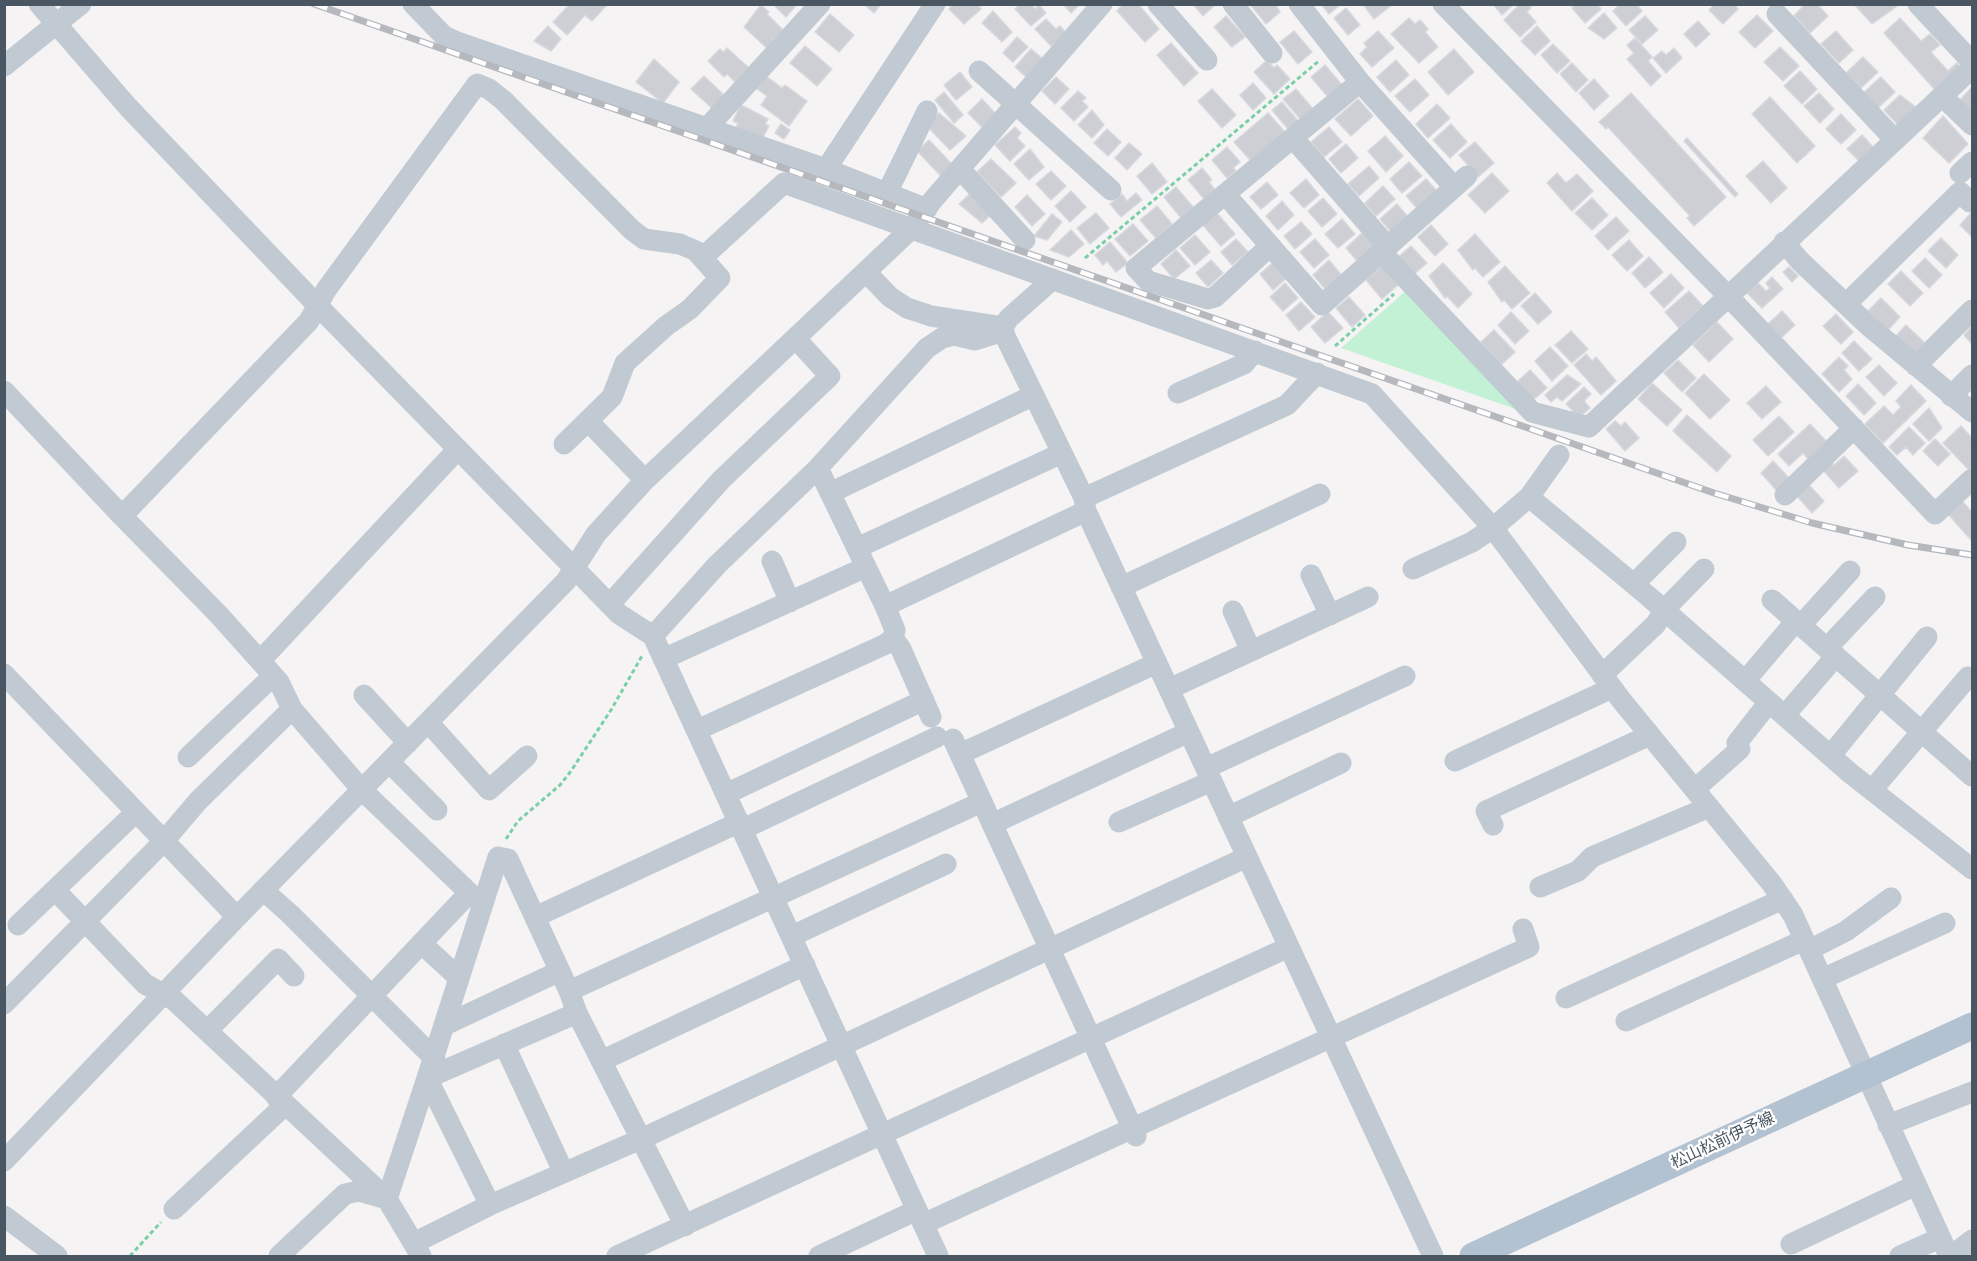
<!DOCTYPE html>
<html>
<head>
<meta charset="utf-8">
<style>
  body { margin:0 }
  #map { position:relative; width:1977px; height:1261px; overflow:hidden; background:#f5f3f3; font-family:Signika,sans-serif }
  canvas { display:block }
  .frame { position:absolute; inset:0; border:6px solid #4a5661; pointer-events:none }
</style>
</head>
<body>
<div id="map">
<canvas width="1977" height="1261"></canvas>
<div class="frame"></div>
</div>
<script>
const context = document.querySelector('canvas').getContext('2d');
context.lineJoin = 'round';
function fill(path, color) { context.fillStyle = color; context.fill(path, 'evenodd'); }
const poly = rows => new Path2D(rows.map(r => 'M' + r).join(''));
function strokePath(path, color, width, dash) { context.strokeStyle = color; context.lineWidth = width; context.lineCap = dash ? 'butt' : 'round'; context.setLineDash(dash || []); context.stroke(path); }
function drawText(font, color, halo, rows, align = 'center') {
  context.font = font + ' Signika,"Noto Sans JP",sans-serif'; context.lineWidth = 4.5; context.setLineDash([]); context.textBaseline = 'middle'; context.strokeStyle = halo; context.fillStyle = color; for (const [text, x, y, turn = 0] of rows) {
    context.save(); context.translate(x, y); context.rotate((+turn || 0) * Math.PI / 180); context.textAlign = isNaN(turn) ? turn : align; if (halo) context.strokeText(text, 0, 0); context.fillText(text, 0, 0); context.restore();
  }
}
fill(poly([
  [1409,288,1527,413,1341,348]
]), '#c3f1d5');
const building = poly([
  [570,4,608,4,592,21,585,15,567,35,553,22,570,4],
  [773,4,797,4,786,17,773,4],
  [864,4,881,4,874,13,864,4],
  [953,4,977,4,981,9,964,24,949,9,953,4],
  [1020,4,1031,4,1035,9,1039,5,1046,13,1031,26,1015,9,1020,4],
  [1063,4,1080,4,1071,13,1063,4],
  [1123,4,1138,4,1159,29,1145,42,1117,11,1123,4],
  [1193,4,1216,4,1203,16,1193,4],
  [1250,4,1275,4,1280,12,1266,24,1250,4],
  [1321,4,1341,4,1329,14,1321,4],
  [1363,4,1393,4,1374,19,1363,4],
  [1493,4,1514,4,1502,15,1493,4],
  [1520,4,1528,4,1531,8,1527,12,1536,22,1520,37,1504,20,1520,4],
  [1576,4,1597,4,1601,9,1585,23,1572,8,1576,4],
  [1620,4,1636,4,1642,11,1626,26,1613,11,1620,4],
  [1715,4,1734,4,1738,9,1723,24,1709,10,1715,4],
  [1805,4,1817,4,1828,16,1810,33,1794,16,1805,4],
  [1854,4,1900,4,1872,24,1854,4],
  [761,5,769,12,767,14,783,30,772,41,775,43,769,50,744,27,761,5],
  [1346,8,1360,25,1348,35,1334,18,1346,8],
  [993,11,1012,32,1002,42,982,23,993,11],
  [1604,13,1617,28,1604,39,1588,28,1604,13],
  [830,14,854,35,839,52,815,32,830,14],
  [1757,15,1773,31,1755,48,1739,32,1757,15],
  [1226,16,1245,37,1232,47,1214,27,1226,16],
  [1645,16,1658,30,1642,44,1629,30,1645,16],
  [1409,18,1415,24,1420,20,1428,29,1425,32,1438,47,1419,63,1391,34,1409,18],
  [1900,18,1921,41,1930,34,1940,45,1931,52,1948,71,1957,63,1962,69,1936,91,1884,33,1900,18],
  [1046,19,1056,29,1060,26,1066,33,1051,46,1035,29,1046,19],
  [1698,21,1710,34,1696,47,1684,34,1698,21],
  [548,26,561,39,551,51,534,41,548,26],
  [1537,26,1550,41,1535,55,1521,41,1537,26],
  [1294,31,1312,52,1298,64,1280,42,1294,31],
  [1378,31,1394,48,1372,67,1360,54,1367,47,1364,43,1378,31],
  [1836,31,1853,50,1839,63,1821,44,1836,31],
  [1017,37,1028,47,1013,62,1003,53,1017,37],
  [1635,38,1652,57,1648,61,1661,76,1651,86,1627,59,1634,53,1627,45,1635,38],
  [1171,43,1198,73,1184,86,1157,55,1171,43],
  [1553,44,1570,61,1557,73,1541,55,1553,44],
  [805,46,832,69,817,86,790,63,805,46],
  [1780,47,1799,66,1783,81,1764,62,1780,47],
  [727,48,749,68,735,82,727,74,724,77,708,61,720,49,724,52,727,48],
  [1674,48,1682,58,1666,73,1653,58,1662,51,1666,55,1674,48],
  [1031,49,1043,59,1026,77,1015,67,1031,49],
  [1454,49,1474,72,1448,95,1428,72,1454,49],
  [1863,57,1878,72,1861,88,1846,73,1863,57],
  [654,59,679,82,663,103,636,82,654,59],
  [1267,60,1274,68,1277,65,1290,79,1274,94,1254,72,1267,60],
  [1396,60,1409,75,1390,92,1377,77,1396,60],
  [1572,63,1588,80,1576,92,1560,74,1572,63],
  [1325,65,1342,85,1328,97,1311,77,1325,65],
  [1800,71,1817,89,1802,104,1784,86,1800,71],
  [960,72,972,87,956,100,944,85,960,72],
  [704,76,727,98,715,111,691,89,704,76],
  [766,76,782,88,785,85,807,101,789,126,761,105,767,96,757,89,766,76],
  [1056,77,1069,89,1055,104,1042,91,1056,77],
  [1881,77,1895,92,1878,108,1863,93,1881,77],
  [1415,79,1429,95,1410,112,1395,96,1415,79],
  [1594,79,1609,96,1594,110,1579,93,1594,79],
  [1253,83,1266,98,1253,110,1240,95,1253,83],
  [1972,87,1972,112,1960,100,1972,87],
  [1212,89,1236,115,1222,128,1198,101,1212,89],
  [1296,89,1313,109,1301,120,1283,99,1296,89],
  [1078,91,1086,98,1082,101,1088,107,1074,121,1061,108,1078,91],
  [944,92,963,115,954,123,935,100,944,92],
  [1631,93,1726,197,1694,226,1687,218,1690,216,1608,127,1606,129,1599,122,1631,93],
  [1819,93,1834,109,1820,123,1804,106,1819,93],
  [1900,95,1917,108,1899,126,1884,110,1900,95],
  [1770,97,1815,146,1797,163,1752,114,1770,97],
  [982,99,996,114,982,127,968,113,982,99],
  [1358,99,1373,116,1351,136,1335,119,1358,99],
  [1282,102,1299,122,1289,130,1272,110,1282,102],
  [1437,104,1450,118,1428,138,1416,124,1437,104],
  [741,105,768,119,765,124,769,126,761,141,736,128,738,123,733,121,741,105],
  [1092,110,1104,125,1092,138,1078,125,1092,110],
  [939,113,966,136,950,150,926,125,939,113],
  [1268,113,1285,132,1251,161,1234,142,1268,113],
  [1841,114,1856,130,1841,144,1826,129,1841,114],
  [1943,116,1968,144,1949,163,1923,138,1943,116],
  [781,124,790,130,784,139,775,133,781,124],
  [1451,124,1467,142,1450,158,1433,140,1451,124],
  [1015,127,1021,133,1017,138,1025,146,1010,161,995,145,1015,127],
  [1329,127,1342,142,1324,157,1311,142,1329,127],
  [1107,129,1121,142,1108,156,1094,143,1107,129],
  [1862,135,1874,148,1860,162,1847,149,1862,135],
  [1385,136,1403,156,1386,172,1368,151,1385,136],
  [1687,138,1738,194,1735,197,1684,141,1687,138],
  [929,140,953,165,941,176,917,151,929,140],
  [1475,142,1494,163,1478,177,1459,155,1475,142],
  [1129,143,1142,154,1127,170,1115,158,1129,143],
  [1346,144,1358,158,1341,173,1329,159,1346,144],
  [1227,147,1240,162,1233,168,1236,171,1227,178,1212,160,1227,147],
  [1030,149,1044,167,1029,180,1014,164,1030,149],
  [991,159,1016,183,1001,197,977,172,991,159],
  [1763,161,1787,188,1771,203,1746,176,1763,161],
  [1409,162,1422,176,1402,193,1390,179,1409,162],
  [1152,163,1167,182,1152,194,1137,176,1152,163],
  [1369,166,1379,178,1359,196,1348,184,1369,166],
  [1202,168,1212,180,1209,182,1216,191,1205,200,1188,180,1202,168],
  [1051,171,1066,186,1051,200,1036,184,1051,171],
  [1492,173,1509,191,1485,213,1468,195,1492,173],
  [1557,173,1566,183,1577,174,1593,191,1572,211,1547,183,1557,173],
  [1306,179,1319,195,1304,208,1290,193,1306,179],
  [1426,179,1438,192,1418,209,1406,196,1426,179],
  [1267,182,1278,195,1261,209,1250,197,1267,182],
  [1383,186,1395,199,1376,216,1365,203,1383,186],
  [1176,187,1194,208,1181,218,1164,197,1176,187],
  [973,191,994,212,982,223,959,204,973,191],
  [1071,191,1086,207,1070,222,1055,206,1071,191],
  [1136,193,1142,200,1121,217,1110,204,1122,194,1127,201,1136,193],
  [1027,195,1045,214,1032,226,1015,207,1027,195],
  [1323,198,1337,214,1322,227,1308,211,1323,198],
  [1592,198,1608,215,1592,230,1575,213,1592,198],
  [1282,201,1294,215,1278,230,1266,216,1282,201],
  [1397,204,1409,218,1392,233,1380,219,1397,204],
  [1157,206,1172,224,1156,238,1140,220,1157,206],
  [1216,212,1235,234,1221,246,1202,224,1216,212],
  [1972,212,1972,237,1960,225,1972,212],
  [1096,213,1109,228,1090,244,1077,228,1096,213],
  [1052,214,1062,222,1047,240,1034,236,1052,214],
  [1616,217,1629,231,1608,250,1595,236,1616,217],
  [1342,219,1355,234,1338,248,1325,234,1342,219],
  [1301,222,1312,234,1295,249,1284,236,1301,222],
  [1133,224,1148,241,1130,256,1115,239,1133,224],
  [1431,225,1448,244,1435,256,1418,237,1431,225],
  [1071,230,1084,244,1069,257,1050,250,1071,230],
  [1362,233,1375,247,1358,262,1346,248,1362,233],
  [1475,234,1500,262,1483,277,1475,268,1473,270,1458,250,1475,234],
  [1195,235,1210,252,1195,265,1180,248,1195,235],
  [1941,238,1958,255,1946,268,1928,251,1941,238],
  [1236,239,1248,252,1232,265,1221,252,1236,239],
  [1315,239,1329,255,1314,268,1300,252,1315,239],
  [1629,240,1643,256,1627,271,1612,255,1629,240],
  [1110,242,1128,263,1116,272,1107,261,1103,265,1095,255,1110,242],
  [1411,246,1427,263,1413,275,1397,258,1411,246],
  [1176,250,1190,266,1174,279,1161,264,1176,250],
  [1649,257,1663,272,1645,288,1632,273,1649,257],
  [1925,258,1942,275,1929,288,1912,271,1925,258],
  [1211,260,1223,273,1208,287,1196,273,1211,260],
  [1276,260,1290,275,1273,290,1260,274,1276,260],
  [1329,260,1343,277,1327,291,1313,275,1329,260],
  [1443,263,1472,294,1458,308,1447,296,1445,298,1429,276,1443,263],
  [1382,266,1398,285,1382,299,1366,280,1382,266],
  [1505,266,1530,293,1512,309,1504,300,1502,302,1488,282,1505,266],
  [1789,267,1798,276,1792,282,1783,272,1789,267],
  [1901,271,1923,293,1910,306,1888,284,1901,271],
  [1671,274,1684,288,1664,308,1650,293,1671,274],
  [1772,277,1783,289,1762,308,1747,293,1758,283,1766,291,1770,288,1766,283,1772,277],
  [1285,283,1298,298,1283,311,1270,297,1285,283],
  [1689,291,1703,306,1679,328,1665,312,1689,291],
  [1535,293,1552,312,1538,324,1521,306,1535,293],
  [1349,297,1365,315,1352,327,1336,308,1349,297],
  [1881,298,1900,317,1888,330,1868,311,1881,298],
  [1301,302,1315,317,1299,331,1286,315,1301,302],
  [1782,311,1795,325,1781,338,1768,324,1782,311],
  [1328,312,1343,328,1325,343,1311,327,1328,312],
  [1511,312,1529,331,1515,344,1498,325,1511,312],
  [1836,314,1853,332,1841,344,1823,326,1836,314],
  [1717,322,1733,339,1709,362,1693,345,1717,322],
  [1906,325,1926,344,1916,355,1896,336,1906,325],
  [1972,326,1972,344,1964,335,1972,326],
  [1494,330,1515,352,1501,365,1481,342,1494,330],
  [1571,331,1588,349,1572,363,1555,345,1571,331],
  [1854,341,1872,359,1859,371,1842,353,1854,341],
  [1550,347,1568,366,1552,381,1535,361,1550,347],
  [1586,354,1592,361,1596,357,1616,381,1601,395,1574,365,1586,354],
  [1839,357,1848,366,1844,370,1852,379,1839,392,1822,374,1839,357],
  [1678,360,1696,378,1682,392,1664,373,1678,360],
  [1879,365,1897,383,1884,396,1866,377,1879,365],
  [1530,370,1547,388,1532,401,1516,383,1530,370],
  [1704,374,1730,400,1710,419,1685,393,1704,374],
  [1567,375,1581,384,1562,401,1557,397,1551,402,1545,395,1567,375],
  [1652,383,1682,410,1667,426,1638,399,1652,383],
  [1858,384,1876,403,1864,415,1846,396,1858,384],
  [1911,385,1926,401,1883,443,1865,424,1884,406,1893,415,1901,407,1896,401,1911,385],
  [1766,386,1781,402,1762,419,1747,403,1766,386],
  [1584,387,1591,394,1584,401,1590,408,1575,421,1569,414,1573,411,1566,404,1584,387],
  [1929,408,1942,428,1929,441,1913,424,1929,408],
  [1687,415,1731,456,1717,472,1673,431,1687,415],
  [1779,416,1794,432,1768,456,1753,440,1779,416],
  [1615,421,1621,426,1625,422,1639,438,1625,451,1606,429,1615,421],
  [1810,424,1826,441,1808,459,1803,453,1789,466,1778,454,1810,424],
  [1961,426,1972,438,1971,472,1943,443,1961,426],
  [1909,427,1925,443,1913,455,1906,447,1897,455,1889,447,1909,427],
  [1935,439,1950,454,1938,466,1923,451,1935,439],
  [1844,456,1858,471,1839,488,1823,470,1831,462,1834,465,1844,456],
  [1773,461,1790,479,1777,491,1761,473,1773,461],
  [1809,485,1824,501,1812,513,1797,496,1809,485],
  [1962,501,1972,512,1971,540,1948,514,1962,501]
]);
fill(building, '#cdcfd5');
strokePath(building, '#d7d9de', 1.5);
strokePath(poly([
  [1085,258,1320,60],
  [1335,346,1394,294],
  [506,839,518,821,560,785,571,771,611,710,642,656],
  [130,1256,161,1222]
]), '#7ad0a6', 3, [4.5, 3]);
strokePath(poly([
  [39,4,128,107,318,306,619,614,653,636,938,1256],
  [413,4,444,36,457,42,826,169,927,209],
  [1158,4,1207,60],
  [1233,4,1272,53],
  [1299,4,1360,82,1454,187],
  [1443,4,1727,295,1935,514,1972,479],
  [1918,4,1972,62],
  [1777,14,1895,140],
  [4,66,81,4],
  [979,71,1111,190],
  [1942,96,1972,125],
  [706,129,820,4],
  [1293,138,1388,247],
  [826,169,935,4],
  [960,169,1025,240],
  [1960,173,1972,162],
  [887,193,927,111],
  [1225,194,1322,305,1467,176],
  [1784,242,1800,261,1870,327,1972,412],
  [1270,246,1215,297,1208,299,1148,281,1136,268,1360,82],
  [1382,253,1532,412,1589,427,1972,68],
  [702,258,784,183,1372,394,1493,528,1622,701,1772,884,1793,915,1949,1256],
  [867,273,890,297,907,308,931,316,1003,327],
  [1053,279,1009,318,1003,327,1005,336,1084,498,1086,511,1433,1256],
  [1846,304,1960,192,1970,202],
  [1916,366,1972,310],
  [4,391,122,516,309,321,326,290,477,84,489,89,503,100,632,230,644,239,680,244,696,251,720,278,690,309,666,326,625,363,612,397,564,444],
  [1178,393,1244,364,1255,351],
  [1951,396,1972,375],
  [588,421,645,480],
  [830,493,1034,395],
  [1785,495,1854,428],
  [1529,497,1648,596,1850,773,1972,869],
  [1084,498,1287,405,1317,373],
  [122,516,218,614,279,682,292,709,362,790,481,904],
  [857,548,1062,453],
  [772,561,790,602],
  [1413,569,1472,542,1493,528,1529,497,1559,455],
  [1311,575,1330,615],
  [1634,584,1676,542],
  [1121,587,1320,494],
  [1772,600,1972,776],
  [610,604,721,480,830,376,796,339],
  [885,606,1086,511],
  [1233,611,1251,651],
  [1801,625,1850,571],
  [653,636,717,565,818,468,927,348,942,338,954,335,975,340,1004,331],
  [893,638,901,649,931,717],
  [1827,648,1875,597],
  [663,659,866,567],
  [260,661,458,449],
  [4,674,237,917],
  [1602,675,1656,624,1664,610,1704,569],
  [1745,681,1796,621],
  [1169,689,1368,597],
  [364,695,408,743],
  [1785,715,1836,656],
  [428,722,489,790,527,756],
  [697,730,886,644,893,638,895,630,885,606,818,468],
  [953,739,1136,1136],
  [960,754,1157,663],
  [1831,755,1927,637],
  [188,757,273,676],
  [1455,761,1612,688],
  [389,762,437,810],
  [1206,768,1405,676],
  [1695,789,1740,749,1737,743,1769,702],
  [1872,790,1968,677],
  [726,794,924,700],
  [1228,817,1341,763],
  [1119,822,1212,781],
  [992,824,1189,732],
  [1493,825,1486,811,1650,735],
  [743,829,937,737],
  [1540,887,1578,871,1592,857,1709,807],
  [55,890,145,984,174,1000,387,1199],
  [263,890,290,914,435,1059],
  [535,917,740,822],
  [18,925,136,812],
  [792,936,946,864],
  [421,943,459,978],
  [1809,950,1846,931,1891,898],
  [1822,979,1945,923],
  [1566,998,1783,899],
  [4,1004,164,841,198,801,292,709],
  [577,1013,685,1226],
  [1626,1021,1804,940],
  [445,1025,560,971],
  [207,1031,278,959,294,976],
  [504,1044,563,1171],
  [601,1061,805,965],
  [276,1097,469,893],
  [1888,1125,1972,1092],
  [4,1161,237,917,566,581,596,534,645,480,912,228,932,201,1102,4],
  [490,1205,427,1078,498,857,508,859,569,991],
  [174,1209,285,1105],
  [4,1216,57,1256],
  [923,1224,1529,947,1523,929],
  [414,1243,490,1205,641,1139,1247,857],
  [1791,1244,1916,1185],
  [279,1256,345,1194,359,1191,383,1198],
  [421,1256,387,1199,427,1078,577,1013,569,991,971,807],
  [617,1256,1289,947],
  [819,1256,917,1210],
  [1900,1256,1940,1238],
  [1951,1256,1972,1240]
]), '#c1cad2', 21);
strokePath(poly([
  [1473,1256,1972,1026]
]), '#b3c2d1', 27);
const rail = poly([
  [314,4,1714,493,1812,523,1908,545,1972,555]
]);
strokePath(rail, '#b5b8bd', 7);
strokePath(rail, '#fff', 4.5, [14]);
drawText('16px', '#4a5661', '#fff', [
  ["松山松前伊予線",1723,1141,-25]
]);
</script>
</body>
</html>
